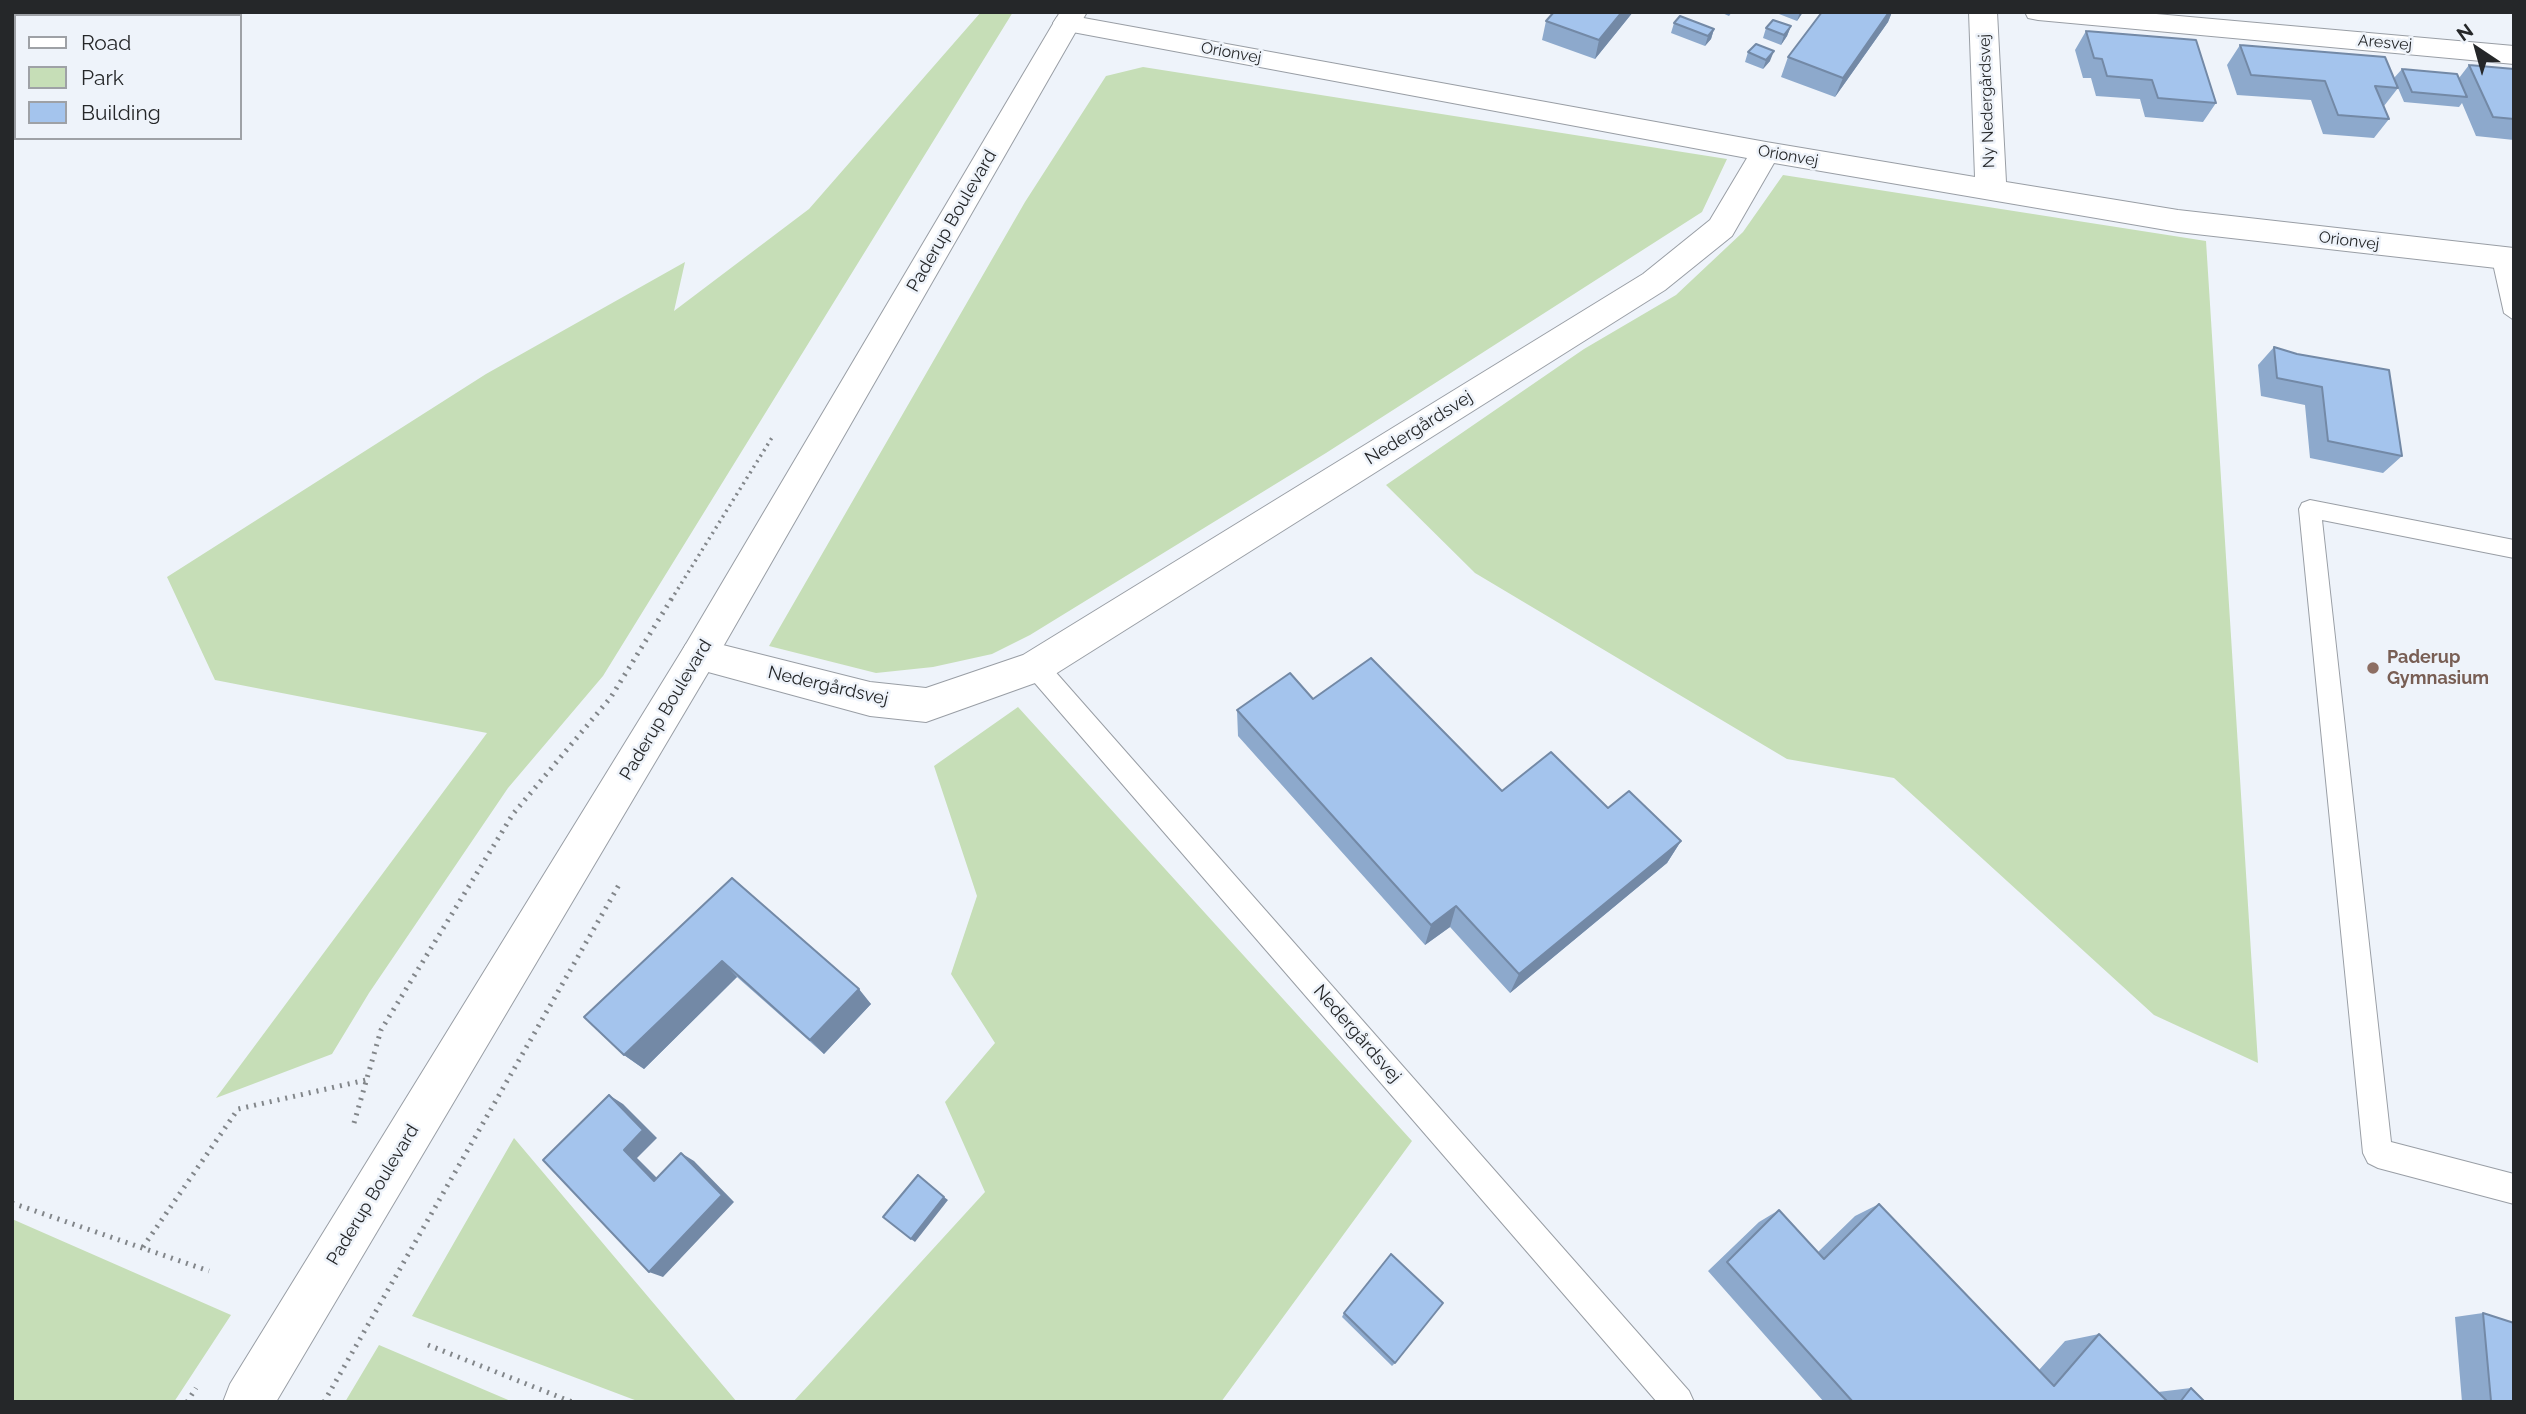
<!DOCTYPE html>
<html>
<head>
<meta charset="utf-8">
<style>
  body { margin:0 }
  #map { position:relative; width:2526px; height:1414px; overflow:hidden; background:#eef3fa; font-family:Raleway,sans-serif }
  canvas { display:block }
  .frame { position:absolute; inset:0; border:14px solid #252729; pointer-events:none }
  .legend { position:absolute; left:14px; top:14px; width:228px; height:126px; box-sizing:border-box; background:#eef3fa; border:2px solid #9ea1a6; margin:0; padding:9px 12px; list-style:none; font-size:21px; color:#252729 }
  .legend li { display:flex; align-items:center; gap:14px; height:35px }
  .legend b { width:35px; border:2px solid #9ea1a6 }
  .north { position:absolute; left:2442px; top:14px; width:70px; height:70px; -webkit-text-stroke:5px #eef3fa; paint-order:stroke; rotate:324deg; font-size:19px; font-weight:700; line-height:28px; text-align:center; color:#252729 }
  .north::after { content:''; display:block; margin:auto; width:24px; height:32px; background:#252729; clip-path:polygon(50% 0,100% 100%,50% 72%,0 100%) }
</style>
</head>
<body>
<div id="map">
<canvas width="2526" height="1414"></canvas>
<div class="frame"></div>
<ul class="legend">
<li><b style="height:9px;background:#fff"></b>Road</li>
<li><b style="height:19px;background:#c6deb7"></b>Park</li>
<li><b style="height:19px;background:#a4c4ed"></b>Building</li>
</ul>
<div class="north">N</div>
</div>
<script>
const context = document.querySelector('canvas').getContext('2d');
context.lineJoin = 'round';
function fill(path, color) { context.fillStyle = color; context.fill(path, 'evenodd'); }
const poly = rows => new Path2D(rows.map(r => 'M' + r).join(''));
function strokePath(path, color, width, dash) { context.strokeStyle = color; context.lineWidth = width; context.lineCap = dash ? 'butt' : 'round'; context.setLineDash(dash || []); context.stroke(path); }
function drawText(font, color, halo, rows, align = 'center') {
  context.font = font + ' Raleway,sans-serif'; context.lineWidth = 5; context.setLineDash([]); context.textBaseline = 'middle'; context.strokeStyle = halo; context.fillStyle = color; for (const [text, x, y, turn = 0] of rows) {
    context.save(); context.translate(x, y); context.rotate((+turn || 0) * Math.PI / 180); context.textAlign = isNaN(turn) ? turn : align; if (halo) context.strokeText(text, 0, 0); context.fillText(text, 0, 0); context.restore();
  }
}
fill(poly([
  [981,12,1013,12,603,676,508,788,369,993,332,1054,216,1098,487,733,215,680,167,577,486,374,685,262,674,311,809,209],
  [1143,67,1727,159,1702,212,1326,453,1030,635,992,654,933,667,876,673,769,646,1025,202,1106,76],
  [1783,175,2206,241,2258,1063,2154,1015,1894,778,1787,759,1475,573,1386,485,1584,349,1676,295,1743,232],
  [1018,707,1412,1141,1221,1402,793,1402,985,1192,945,1102,995,1043,951,974,977,896,934,766],
  [514,1138,737,1402,640,1402,412,1316],
  [12,1219,231,1315,174,1402,12,1402],
  [379,1345,513,1402,345,1402]
]), '#c6deb7');
const service = poly([
  [2502,252,2509,254,2514,267,2514,320,2504,313,2492,259,2502,252],
  [2310,500,2514,540,2514,558,2322,520,2391,1142,2514,1174,2514,1204,2378,1168,2368,1163,2363,1153,2299,509,2302,503,2310,500],
  [1036,657,1045,660,1689,1391,1694,1402,1657,1402,1027,674,1024,667,1027,660,1036,657]
]);
const minor = poly([
  [1969,12,1997,12,2006,182,2178,210,2514,248,2514,270,2178,232,1774,163,1732,236,1665,290,1049,678,926,722,870,716,686,666,680,655,686,644,699,639,870,682,926,688,1023,655,1643,274,1710,220,1747,158,1067,31,1057,29,1053,23,1057,17,1067,15,1766,142,1975,177,1969,12],
  [2025,12,2134,12,2514,46,2514,64,2038,20,2028,18,2025,12]
]);
const tertiary = poly([
  [1060,12,1087,12,712,666,276,1402,223,1402,230,1384,686,644,1060,12]
]);
strokePath(service, '#999ea5', 2);
strokePath(minor, '#999ea5', 2);
strokePath(tertiary, '#999ea5', 2);
strokePath(poly([
  [671,600,773,436]
]), '#82868a', 3.5, [2, 4.5]);
strokePath(poly([
  [354,1123,381,1030,513,814,611,697,672,598],
  [12,1203,209,1271],
  [143,1247,238,1109,366,1080],
  [428,1345,572,1402],
  [187,1402,196,1388],
  [324,1402,620,883]
]), '#82868a', 5, [2, 6]);
fill(service, '#fff');
fill(minor, '#fff');
fill(tertiary, '#fff');
fill(poly([
  [1633,12,1595,59,1542,40,1546,21],
  [1720,12,1732,12,1729,16],
  [1780,12,1803,12,1797,21,1779,14],
  [1822,12,1892,12,1888,22,1835,97,1781,77,1788,57],
  [1674,23,1714,29,1711,39,1705,46,1671,33],
  [1791,26,1787,36,1781,45,1763,38,1766,28],
  [2086,31,2216,103,2203,122,2145,117,2140,99,2096,96,2091,78,2083,78,2075,50],
  [2240,45,2394,78,2402,69,2459,78,2469,65,2514,69,2514,140,2476,136,2462,103,2459,107,2404,102,2398,88,2384,106,2389,119,2374,138,2323,134,2311,100,2237,95,2227,65],
  [1748,52,1770,61,1763,69,1745,62],
  [2274,347,2402,456,2383,473,2310,458,2305,405,2261,396,2258,365],
  [1313,699,1502,791,1608,808,1681,841,1667,863,1510,993,1450,927,1425,945,1238,736,1237,710],
  [732,878,871,1004,824,1054,737,977,644,1069,624,1055],
  [1879,1204,2039,1370,2065,1341,2099,1334,2158,1392,2191,1388,2205,1402,1824,1402,1708,1271,1759,1222,1779,1210,1818,1252,1855,1216],
  [1344,1313,1395,1363,1392,1366,1342,1317],
  [2483,1313,2514,1402,2462,1402,2455,1317]
]), '#8da9cc');
fill(poly([
  [1622,12,1633,12,1595,59,1599,40],
  [1800,12,1803,12,1797,21],
  [1889,12,1892,12,1888,22,1835,97,1843,78],
  [1791,26,1787,36,1781,45,1784,35],
  [1714,29,1711,39,1705,46,1708,36],
  [1774,51,1770,61,1763,69,1766,60],
  [1681,841,1667,863,1510,993,1519,974],
  [1456,906,1450,927,1425,945,1431,925],
  [722,961,737,977,644,1069,624,1055],
  [859,989,871,1004,824,1054,810,1040],
  [609,1095,623,1104,657,1138,637,1158,667,1188,654,1181,624,1150],
  [681,1153,694,1161,734,1202,663,1277,649,1272],
  [944,1197,948,1200,915,1242,911,1239]
]), '#7389a6');
const building = poly([
  [1554,12,1622,12,1599,40,1546,21,1554,12],
  [1822,12,1889,12,1843,78,1788,57,1822,12],
  [1680,16,1714,29,1708,36,1674,23,1680,16],
  [1773,20,1791,26,1784,35,1766,28,1773,20],
  [2086,31,2196,40,2216,103,2158,98,2152,80,2107,76,2102,59,2094,58,2086,31],
  [1756,44,1774,51,1766,60,1748,52,1756,44],
  [2240,45,2385,57,2398,88,2375,86,2389,119,2338,115,2325,81,2251,75,2240,45],
  [2469,65,2514,69,2514,119,2493,117,2469,65],
  [2402,69,2457,74,2467,97,2412,92,2402,69],
  [2274,347,2297,354,2389,370,2402,456,2328,441,2322,387,2277,378,2274,347],
  [1371,658,1502,791,1551,752,1608,808,1629,791,1681,841,1519,974,1456,906,1431,925,1237,710,1290,673,1313,699,1371,658],
  [732,878,859,989,810,1040,722,961,624,1055,584,1017,732,878],
  [609,1095,643,1130,624,1150,654,1181,681,1153,722,1195,649,1272,543,1160,609,1095],
  [918,1175,944,1197,911,1239,883,1217,918,1175],
  [1879,1204,2054,1386,2099,1334,2168,1402,1853,1402,1727,1262,1779,1210,1824,1259,1879,1204],
  [1391,1254,1443,1303,1395,1363,1344,1313,1391,1254],
  [2483,1313,2514,1323,2514,1402,2491,1401,2483,1313],
  [2191,1388,2205,1402,2180,1402,2191,1388]
]);
fill(building, '#a4c4ed');
strokePath(building, '#7389a6', 2);
for (const [x, y, r, color] of [
  [2373,668,7,"#8d6e63"]
]) { const dot = new Path2D(); dot.arc(x, y, r, 0, 2 * Math.PI); context.fillStyle = color; context.fill(dot); strokePath(dot, '#eef3fa', 2.5); }
drawText('16px', '#252729', '#eef3fa', [
  ["Aresvej",2385,43,5],
  ["Orionvej",1231,53,10],
  ["Ny Nedergårdsvej",1987,101,-92],
  ["Orionvej",1788,156,10],
  ["Orionvej",2349,241,7]
]);
drawText('18px', '#252729', '#eef3fa', [
  ["Paderup Boulevard",952,221,-60],
  ["Nedergårdsvej",1419,428,-32],
  ["Nedergårdsvej",828,686,13],
  ["Paderup Boulevard",666,710,-59],
  ["Nedergårdsvej",1357,1034,49],
  ["Paderup Boulevard",373,1195,-59]
]);
drawText('bold 18px', '#785e54', '#eef3fa', [
  ["Paderup",2387,658],
  ["Gymnasium",2387,679]
], 'left');
</script>
</body>
</html>
